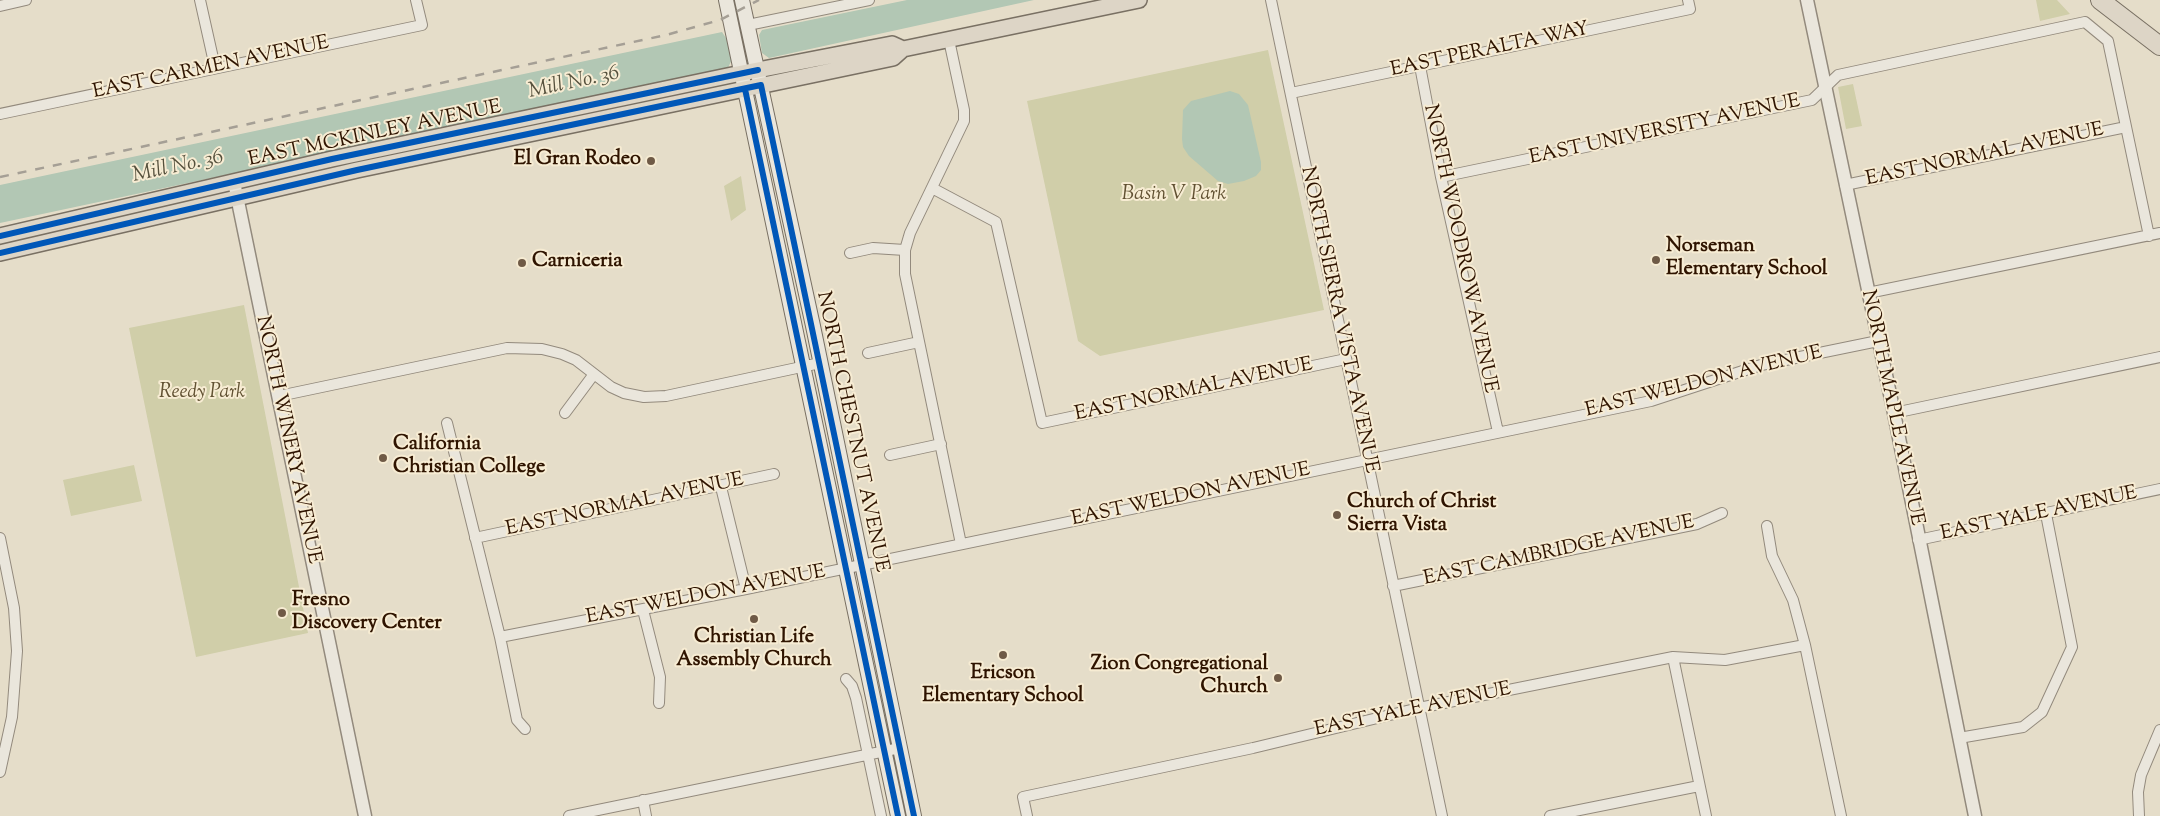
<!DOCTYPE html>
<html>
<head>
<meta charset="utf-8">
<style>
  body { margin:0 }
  canvas { display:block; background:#e5ddc9 }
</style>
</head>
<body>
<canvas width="2160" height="816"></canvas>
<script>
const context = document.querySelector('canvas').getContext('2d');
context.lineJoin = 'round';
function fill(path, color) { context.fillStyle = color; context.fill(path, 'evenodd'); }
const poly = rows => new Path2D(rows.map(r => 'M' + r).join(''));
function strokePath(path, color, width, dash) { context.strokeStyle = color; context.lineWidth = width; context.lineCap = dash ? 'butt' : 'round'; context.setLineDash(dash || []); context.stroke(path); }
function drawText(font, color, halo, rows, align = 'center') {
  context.font = font + ' "Sorts Mill Goudy",serif'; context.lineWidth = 4; context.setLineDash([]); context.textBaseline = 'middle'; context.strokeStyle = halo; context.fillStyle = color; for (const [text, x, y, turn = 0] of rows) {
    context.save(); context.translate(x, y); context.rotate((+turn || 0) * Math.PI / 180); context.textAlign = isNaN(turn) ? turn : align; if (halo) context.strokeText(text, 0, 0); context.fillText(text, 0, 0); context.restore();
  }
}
fill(poly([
  [2036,0,2057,0,2070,14,2040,21],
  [1268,50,1324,310,1100,356,1078,341,1027,101],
  [1853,84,1862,126,1846,129,1838,87],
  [741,176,746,210,731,221,724,186],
  [244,305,308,633,196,657,129,328],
  [134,465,142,501,71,516,63,480]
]), '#d0cea9');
fill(poly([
  [907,0,1034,0,769,58,762,53,759,35,762,30],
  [722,32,728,41,732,59,728,68,0,223,0,185],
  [1230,91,1239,94,1248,105,1261,162,1261,170,1256,176,1244,181,1228,184,1218,181,1189,156,1183,147,1182,139,1183,110,1191,101]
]), '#b2c7b4');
const minor = poly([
  [200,0,215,67],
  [1271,0,1442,816],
  [0,6,26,0],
  [748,25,869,0],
  [949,40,964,110,964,121,910,233,905,250,905,274,961,544],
  [1420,66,1441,177,1498,432],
  [1291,93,1690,9,1688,0],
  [0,114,422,25,416,0],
  [1441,177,1812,100,1838,75,2085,22,2108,41,2149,236],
  [1845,185,2126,127],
  [932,188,996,222,1042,423,1346,359],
  [850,253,873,248,905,250],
  [1868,293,2160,233],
  [868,353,919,342],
  [279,396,507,348,542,349,562,354,576,360,611,387,624,393,644,397,666,396,820,363],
  [565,413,594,374],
  [1894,413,2160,357],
  [447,423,500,637,517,720,525,729],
  [890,455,941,444],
  [721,487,746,589],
  [1767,526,1772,556,1793,600,1805,645,1841,816],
  [0,538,14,608,17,651,12,717,0,772],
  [475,538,774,474],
  [1918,540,2160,489],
  [1393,586,1697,524,1722,513],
  [643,610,660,677,659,703],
  [500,637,746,589,1651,401,1761,365,1878,341],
  [1673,657,1706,816],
  [846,679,852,686,856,698,881,816],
  [1959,738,2023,727,2042,712,2072,647,2046,514],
  [643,800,646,816],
  [569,816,900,748],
  [1027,816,1023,797,1253,748,1419,708,1673,657,1725,660,1805,645],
  [1550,816,1699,786],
  [2139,816,2138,792,2141,775,2160,730]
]);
const tertiary = poly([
  [1807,0,1894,413,1975,816],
  [234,182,365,816]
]);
const secondary = poly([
  [726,0,898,816],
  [742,0,813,326,914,816]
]);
const primary = poly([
  [0,236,332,159,732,75,892,44,903,49],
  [0,253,357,170,893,58,903,49,1139,0]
]);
const motorway = poly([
  [2100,0,2160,46]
]);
strokePath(minor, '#938a7d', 12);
strokePath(tertiary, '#938a7d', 15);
strokePath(secondary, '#797063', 16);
strokePath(primary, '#797063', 18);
strokePath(motorway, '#797063', 20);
strokePath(minor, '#eae6dc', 10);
strokePath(tertiary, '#eae6dc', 12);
strokePath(secondary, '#eae6dc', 14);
strokePath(primary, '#ddd5c6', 15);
strokePath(motorway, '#ddd5c6', 18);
strokePath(poly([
  [0,177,666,35,720,20,759,0]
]), '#a59f95', 2.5, [9, 9]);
strokePath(poly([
  [745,89,898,816],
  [0,236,332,159,758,70],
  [0,253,357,170,761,85,914,816]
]), '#0057b8', 6);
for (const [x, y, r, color] of [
  [651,161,5,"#6f5a46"],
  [1656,260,5,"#6f5a46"],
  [522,263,5,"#6f5a46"],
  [383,458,5,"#6f5a46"],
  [1337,515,5,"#6f5a46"],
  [282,613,5,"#6f5a46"],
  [754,619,5,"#6f5a46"],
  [1003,655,5,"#6f5a46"],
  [1278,678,5,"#6f5a46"]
]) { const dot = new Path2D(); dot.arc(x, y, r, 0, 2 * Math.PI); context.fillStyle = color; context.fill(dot); strokePath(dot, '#f7ecd3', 2); }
drawText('20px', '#2f1400', '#f7ecd3', [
  ["EAST PERALTA WAY",1490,51,-12],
  ["EAST CARMEN AVENUE",211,69,-12],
  ["EAST UNIVERSITY AVENUE",1665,131,-12],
  ["EAST MCKINLEY AVENUE",375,135,-12],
  ["EAST NORMAL AVENUE",1985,156,-12],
  ["NORTH WOODROW AVENUE",1459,249,78],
  ["NORTH SIERRA VISTA AVENUE",1338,320,78],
  ["EAST WELDON AVENUE",1704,383,-14],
  ["EAST NORMAL AVENUE",1194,391,-12],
  ["NORTH MAPLE AVENUE",1891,408,78],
  ["NORTH CHESTNUT AVENUE",851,432,78],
  ["NORTH WINERY AVENUE",287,440,78],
  ["EAST WELDON AVENUE",1191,496,-12],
  ["EAST NORMAL AVENUE",625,506,-12],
  ["EAST YALE AVENUE",2039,515,-12],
  ["EAST CAMBRIDGE AVENUE",1559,552,-12],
  ["EAST WELDON AVENUE",706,596,-11],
  ["EAST YALE AVENUE",1413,711,-12]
]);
drawText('bold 20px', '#2f1400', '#f7ecd3', [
  ["El Gran Rodeo",641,161,"right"],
  ["Norseman",1666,248],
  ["Elementary School",1666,271],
  ["Carniceria",532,263],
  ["California",393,446],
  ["Christian College",393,469],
  ["Church of Christ",1347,504],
  ["Sierra Vista",1347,527],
  ["Fresno",292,602],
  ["Discovery Center",292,625],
  ["Christian Life",754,639,"center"],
  ["Assembly Church",754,662,"center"],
  ["Zion Congregational",1268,666,"right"],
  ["Church",1268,689,"right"],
  ["Ericson",1003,675,"center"],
  ["Elementary School",1003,698,"center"]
], 'left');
drawText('italic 20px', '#615132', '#f7ecd3', [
  ["Basin V Park",1174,196],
  ["Reedy Park",202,394]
]);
drawText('italic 21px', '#55503c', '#f7ecd3', [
  ["Mill No. 36",574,84,-12],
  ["Mill No. 36",178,168,-12]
]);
</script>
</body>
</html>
